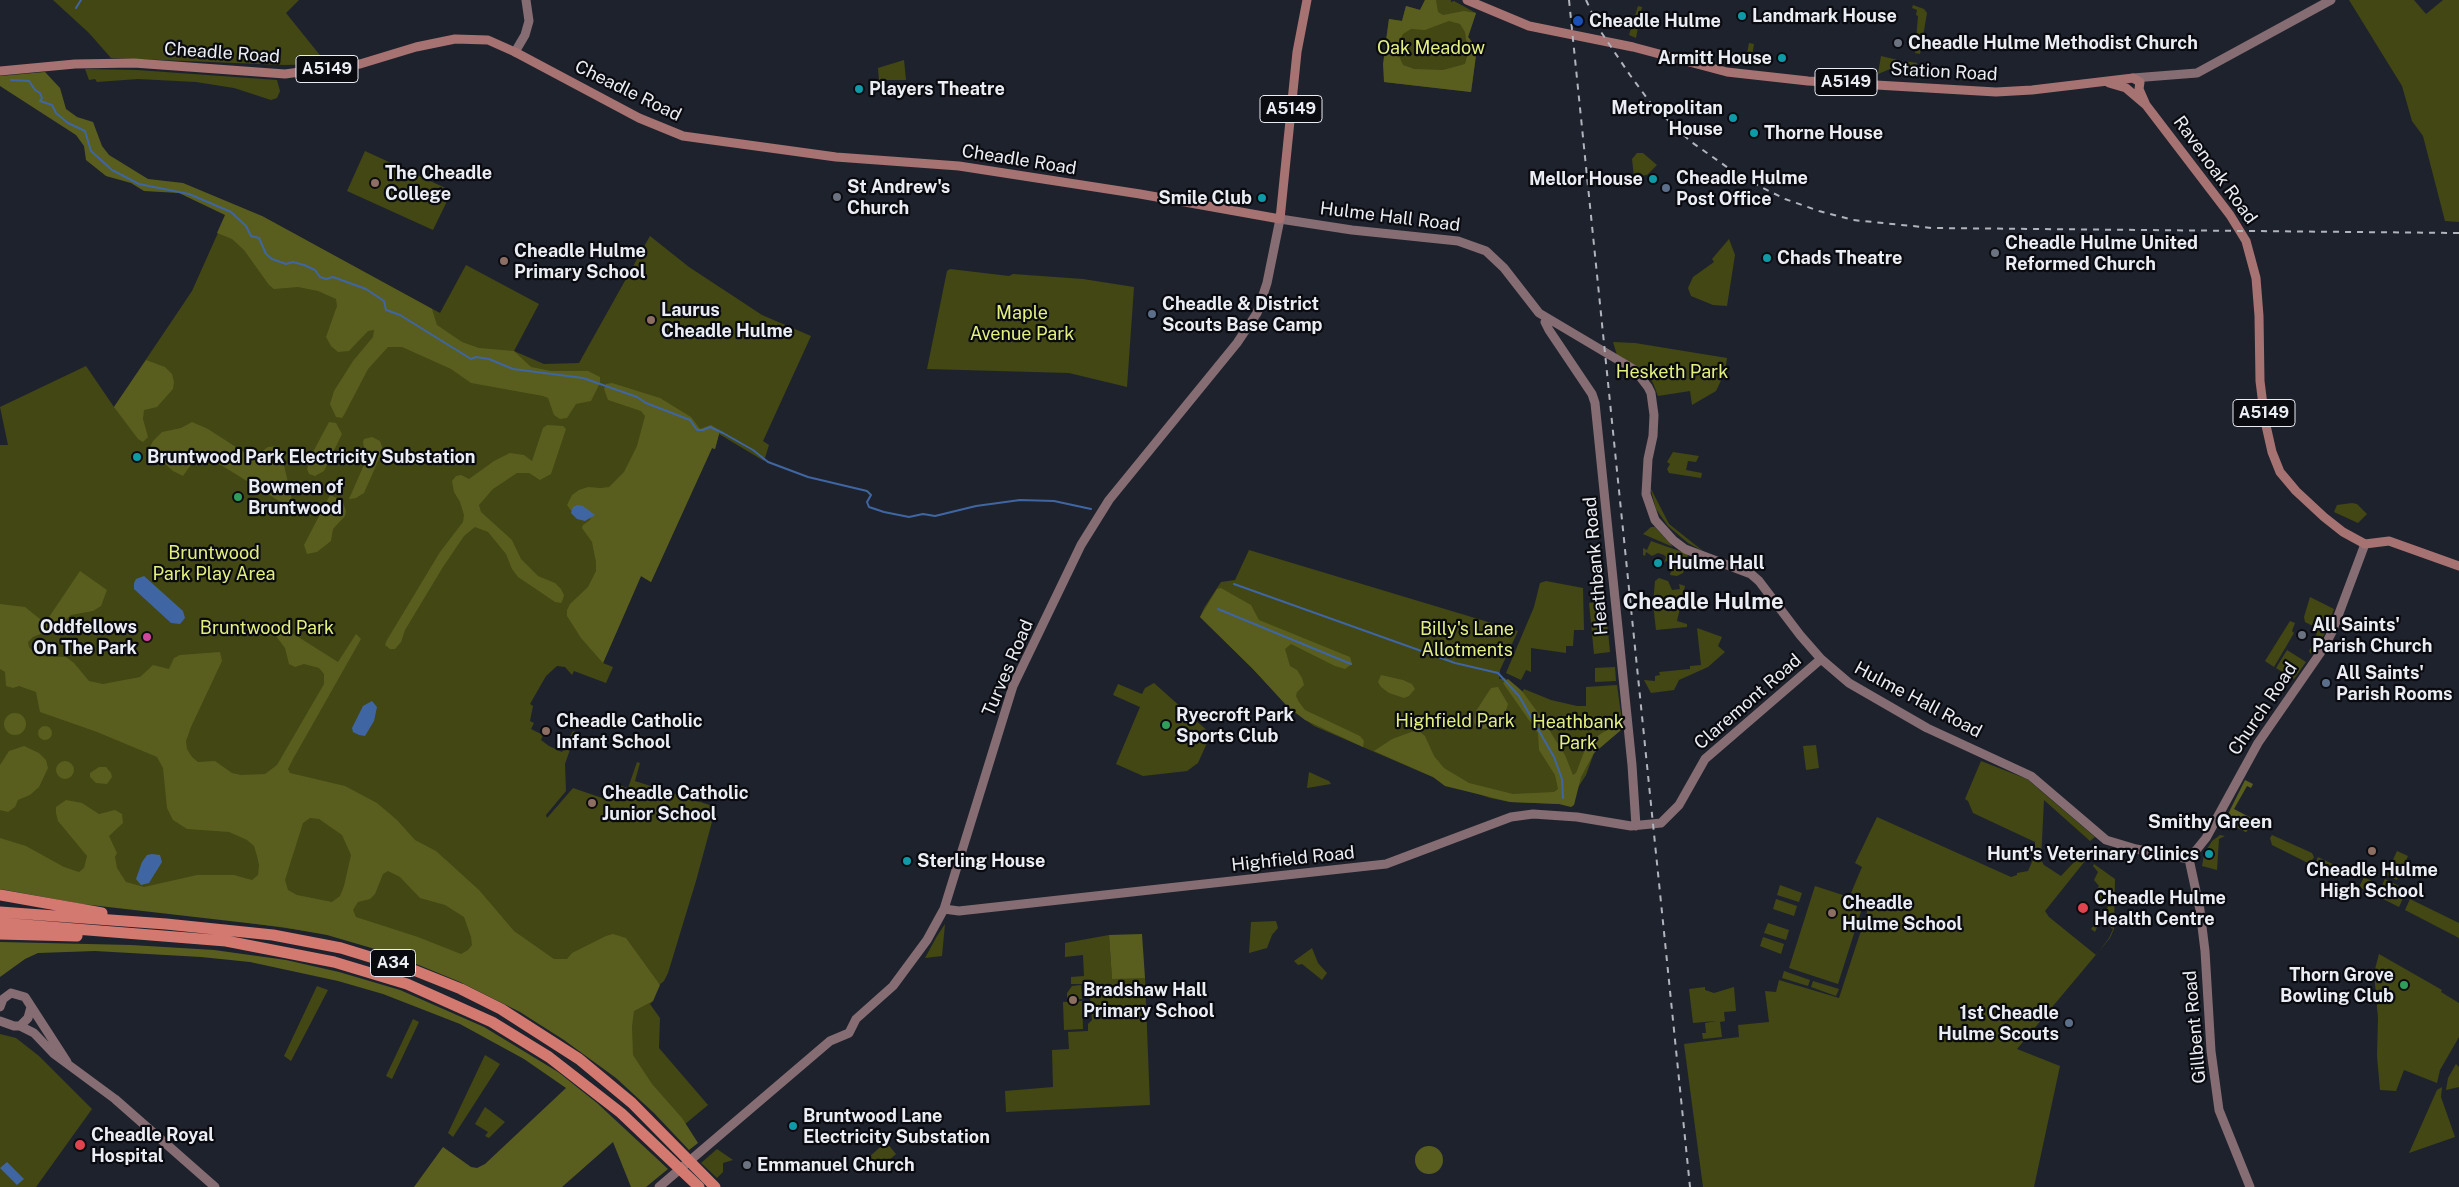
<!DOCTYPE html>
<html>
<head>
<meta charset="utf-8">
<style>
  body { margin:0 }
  canvas { display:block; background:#1e222c }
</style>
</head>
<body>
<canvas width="2459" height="1187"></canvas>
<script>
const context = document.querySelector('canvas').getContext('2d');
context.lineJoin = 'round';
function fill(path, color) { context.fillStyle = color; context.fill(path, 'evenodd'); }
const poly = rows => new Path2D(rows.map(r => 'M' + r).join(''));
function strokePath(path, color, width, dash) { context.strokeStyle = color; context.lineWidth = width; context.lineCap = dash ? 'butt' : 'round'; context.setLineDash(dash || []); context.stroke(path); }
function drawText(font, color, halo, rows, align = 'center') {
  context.font = font + ' "Public Sans",sans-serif'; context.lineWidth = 4.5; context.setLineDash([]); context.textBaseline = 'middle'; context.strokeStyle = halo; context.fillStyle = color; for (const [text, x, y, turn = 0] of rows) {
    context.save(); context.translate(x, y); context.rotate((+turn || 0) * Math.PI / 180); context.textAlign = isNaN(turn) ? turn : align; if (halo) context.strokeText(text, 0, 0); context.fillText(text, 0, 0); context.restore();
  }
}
fill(poly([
  [53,0,299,0,286,13,327,64,285,65,111,58,89,33],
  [1425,0,1451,0,1451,2,1454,1,1476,13,1468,37,1477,48,1471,92,1384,82,1384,53,1389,19,1402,21,1406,6,1420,10],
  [2349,0,2414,0,2426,14,2443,0,2459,0,2459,222,2445,221,2423,136,2412,121,2402,86],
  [1913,5,1924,9,1927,13,1920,54,1915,53,1918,16,1916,15,1917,10,1912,8],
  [1638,6,1642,7,1636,38,1629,35],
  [1749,43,1754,44,1751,62,1747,65,1730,62,1731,52,1747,54],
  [1881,56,1898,60,1899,62,1895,67,1878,74],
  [904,60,906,80,879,80,878,68],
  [1905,61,1917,63,1915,74,1900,76,1899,66],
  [85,69,137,70,277,80,280,91,277,98,271,100,234,88,196,82,138,79,97,82,95,79,89,80],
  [365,151,452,191,433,230,347,191],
  [1637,153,1643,153,1657,165,1647,175,1634,177,1632,159],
  [226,215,262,216,440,313,466,265,539,304,514,351,544,364,579,363,650,236,689,267,762,315,811,336,763,441,769,445,764,461,719,434,715,449,712,448,651,582,641,576,603,663,613,667,606,683,574,671,572,675,565,667,557,666,546,676,530,704,533,706,530,721,534,723,531,729,543,735,541,740,549,746,562,752,573,731,576,732,565,764,566,791,546,815,547,818,573,788,608,800,613,783,628,788,637,762,640,763,635,781,716,807,696,881,668,973,664,981,658,986,653,1001,650,1004,660,1018,659,1048,708,1105,684,1125,532,1013,407,956,335,935,0,888,0,445,8,445,0,407,86,366,114,407,192,291],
  [1729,239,1735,255,1727,306,1713,305,1691,296,1688,288,1693,277,1714,262,1712,259],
  [950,269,1009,276,1013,274,1083,279,1134,287,1127,387,1069,373,927,369,947,271],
  [1613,342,1635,343,1727,358,1725,372,1716,391,1692,405,1690,391,1658,396,1653,383,1646,373,1617,355],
  [1673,452,1699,456,1696,462,1688,461,1686,470,1702,473,1701,478,1669,473,1667,469,1670,464,1667,462],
  [1650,487,1669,524,1703,551,1688,543,1668,526,1656,509],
  [2352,503,2357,504,2367,514,2358,523,2334,512,2337,505],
  [1651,527,1655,527,1673,547,1643,534],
  [1651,541,1688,554,1683,573,1677,576,1670,575,1672,567,1669,566,1670,562,1666,561,1664,563,1666,557,1664,555,1658,553,1652,556,1646,552,1645,556,1643,555,1643,548,1647,550],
  [1249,550,1518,631,1500,670,1499,679,1505,678,1521,694,1524,689,1551,700,1577,706,1586,706,1586,687,1617,685,1623,728,1594,753,1586,775,1572,797,1559,804,1510,802,1490,798,1442,781,1314,726,1288,707,1253,669,1200,617,1204,608,1221,582,1235,580],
  [1659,578,1668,581,1672,590,1680,589,1679,584,1685,586,1677,621,1687,624,1687,627,1656,630,1653,604,1655,581],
  [1546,581,1583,588,1584,630,1574,630,1573,646,1566,646,1566,653,1531,648,1531,672,1526,670,1521,680,1506,673,1534,607,1540,583],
  [2310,597,2334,609,2326,632,2311,654,2309,651,2315,641,2317,631,2315,627,2305,622,2304,617],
  [1605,601,1610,652,1594,654,1589,603],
  [2290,621,2295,623,2292,631,2294,633,2274,667,2265,661],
  [1697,628,1722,637,1718,646,1725,652,1708,667,1679,680,1674,690,1651,693,1644,680,1655,681,1655,676,1660,675,1659,672,1690,669,1690,666,1701,665],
  [2287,650,2306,662,2294,679,2276,668],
  [1615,667,1616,681,1595,682,1595,668],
  [1154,683,1211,734,1198,763,1187,771,1143,776,1116,764,1140,707,1113,695,1118,684,1142,694,1145,688],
  [1816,745,1819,768,1806,770,1803,746],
  [1981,761,2027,779,2095,837,2090,841,2044,800,2041,860,2044,865,2061,876,2077,859,2083,860,2093,851,2045,911,2049,917,2096,955,2109,938,2113,929,2100,920,2095,932,2091,929,2108,907,2093,895,2099,886,2094,880,2098,872,2093,866,2094,864,2115,879,2114,929,2110,938,2017,1049,2060,1066,2034,1187,1703,1187,1684,1044,1739,1037,1738,1025,1769,1022,1765,991,1776,992,1779,980,1839,998,1871,900,1851,893,1862,867,1855,863,1877,817,2011,877,2017,875,2017,873,2028,871,2035,855,2035,842,1973,813,1968,801,1965,799],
  [1309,772,1329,781,1331,784,1307,788],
  [2220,835,2225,836,2219,839,2217,870,2202,866,2204,855,2210,858,2213,852,2207,849,2212,841],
  [2272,835,2312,853,2314,857,2310,864,2272,845,2270,838],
  [2397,851,2408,856,2397,880,2386,875],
  [2318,857,2337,866,2333,875,2314,866],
  [2364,877,2378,884,2373,894,2359,887],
  [2385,879,2403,888,2400,894,2404,896,2399,907,2377,896],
  [1780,885,1802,893,1799,902,1777,895],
  [1815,886,1864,902,1838,984,1789,968],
  [1776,899,1797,906,1794,916,1773,909],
  [2410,899,2459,923,2459,938,2405,910],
  [1276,921,1278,928,1272,935,1267,948,1249,953,1251,922],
  [1768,923,1789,930,1786,940,1764,933],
  [945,924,942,956,925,958,937,936],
  [1109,935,1112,978,1145,978,1150,1105,1006,1112,1005,1091,1053,1087,1052,1050,1069,1049,1068,1032,1088,1031,1088,1024,1092,1020,1089,987,1084,987,1084,984,1071,984,1071,977,1084,976,1083,955,1065,957,1065,943],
  [1763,937,1784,944,1781,954,1760,946],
  [1312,948,1318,963,1327,973,1322,980,1302,964,1298,965,1294,961],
  [2379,954,2442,990,2441,992,2459,1003,2459,1037,2440,1070,2437,1083,2404,1070,2396,1091,2380,1090,2377,1056,2378,1018,2374,973],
  [1784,971,1810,980,1808,986,1782,978],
  [1813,981,1839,989,1836,996,1811,987],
  [1081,985,1082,999,1067,1000,1067,993,1072,986],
  [317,986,328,990,291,1061,284,1056],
  [1705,987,1705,990,1714,993,1734,987,1736,1011,1724,1012,1725,1021,1720,1022,1722,1037,1703,1039,1702,1033,1706,1033,1705,1023,1716,1021,1693,1023,1689,989],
  [1082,1001,1083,1029,1064,1030,1063,1002],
  [413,1019,419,1022,392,1079,386,1076],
  [0,1034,16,1038,39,1056,92,1109,36,1187,0,1187],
  [485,1055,500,1064,453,1137,448,1133],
  [2456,1064,2459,1067,2459,1087,2446,1090,2448,1078],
  [2442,1087,2441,1097,2455,1137,2409,1153,2437,1090],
  [485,1107,505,1122,489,1138,485,1136,488,1132,475,1124],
  [886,1142,896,1154,879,1169,869,1157],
  [717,1149,733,1160,723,1163,723,1172,717,1178,701,1163]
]), '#424713');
fill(poly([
  [1425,0,1436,0,1438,12,1443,15,1464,11,1476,13,1468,37,1477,48,1471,92,1384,82,1383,64,1389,19,1402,21,1406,6,1420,10],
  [1449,21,1460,24,1465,32,1468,53,1465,64,1443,70,1414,69,1403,65,1399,56,1399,42,1403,34,1411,29,1425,30],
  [45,72,60,88,66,109,77,117,93,122,102,146,109,155,148,179,183,183,262,216,432,309,437,325,462,342,479,348,514,351,531,367,551,371,588,371,600,377,600,383,591,401,576,404,567,418,560,419,554,415,548,398,543,396,471,383,451,369,402,347,388,347,368,369,344,415,342,418,336,417,330,404,334,391,353,361,373,337,374,330,368,331,349,351,338,352,331,346,326,337,337,306,336,299,318,291,298,287,274,289,269,285,244,250,232,239,217,233,225,215,179,193,144,191,131,183,106,176,86,160,84,146,76,135,0,86,0,76],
  [146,360,165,367,172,374,174,382,173,389,157,407,144,410,143,419,148,437,143,442,138,439,114,407],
  [612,383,660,398,691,417,700,429,711,425,719,430,719,434,715,449,712,448,651,582,641,576,603,663,581,638,567,616,567,610,570,604,588,587,596,571,596,562,592,542,582,528,583,525,590,520,591,516,572,512,567,505,572,495,579,490,588,487,601,488,609,487,624,472,637,446,645,416,641,411,608,400,604,389,606,384],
  [192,422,208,429,253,458,268,447,278,446,281,452,292,500,289,504,284,504,200,452,183,476,173,471,149,449,153,441,162,432,181,428],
  [329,422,336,423,342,434,324,471,315,476,309,474,307,469,313,452],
  [547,425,563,426,566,429,551,474,540,480,529,473,517,473,493,489,479,505,481,512,512,540,521,559,538,576,555,583,561,589,564,595,563,599,561,603,555,602,518,577,512,569,506,554,488,532,475,527,464,536,443,567,405,630,401,642,395,649,390,649,385,645,387,640,440,552,463,522,464,515,460,502,454,492,452,481,456,476,461,475,469,479,494,461,510,453,524,455,532,461,543,428],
  [372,437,380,441,383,450,364,493,356,498,349,499,370,451,364,448,363,442,364,439],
  [330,495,342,500,346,511,345,516,333,529,331,541,317,552,307,554,304,545],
  [80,571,107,590,101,606,93,611,71,615,58,627,33,637,28,642,29,647,37,656,66,657,74,663,89,681,103,684,140,677,153,665,169,669,174,658,180,655,220,652,222,661,191,727,186,741,187,749,192,757,198,762,215,761,232,773,241,775,265,774,277,765,324,684,324,674,319,668,304,664,295,667,289,664,285,648,276,636,278,629,284,628,338,662,356,634,361,639,293,759,288,769,290,773,345,786,377,803,397,820,415,840,436,851,479,890,514,931,554,959,567,959,572,953,606,936,613,934,626,938,660,985,653,1001,634,1011,632,1026,633,1055,652,1084,682,1118,698,1143,689,1150,654,1113,616,1078,564,1040,520,1012,460,982,392,954,327,935,282,927,82,904,0,889,0,838,26,846,64,867,79,872,84,868,87,856,58,821,56,813,56,807,66,800,82,803,99,814,115,810,122,814,123,823,109,836,117,853,115,857,117,868,126,882,144,887,197,875,234,875,252,880,258,875,259,865,257,856,254,846,247,840,229,832,187,829,173,820,167,808,163,768,157,757,97,732,40,712,36,692,19,686,13,688,6,686,5,672,0,669,0,604,25,607,45,623],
  [310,818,319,819,342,835,351,855,344,886,340,896,332,902,297,895,288,890,285,880,303,823],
  [388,871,400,877,420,898,445,905,464,917,471,937,472,945,468,950,461,954,418,937,356,917,353,910,358,902,370,899,375,894,383,874],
  [1221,588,1251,605,1259,620,1350,657,1352,664,1345,669,1335,666,1291,644,1285,649,1290,666,1297,670,1302,678,1304,685,1297,692,1296,696,1299,702,1305,710,1360,736,1364,741,1363,747,1305,720,1288,707,1253,669,1200,617,1217,589],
  [1381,675,1403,680,1412,684,1415,689,1409,696,1404,698,1389,693,1381,687,1378,682],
  [1508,679,1522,691,1541,717,1565,755,1573,775,1576,773,1584,752,1599,735,1615,725,1621,730,1594,753,1581,777,1574,805,1571,807,1559,804,1510,802,1445,786,1433,777,1374,751,1392,739,1414,731,1420,732,1425,736,1434,756,1444,768,1469,783,1513,794,1554,792,1558,789,1555,775,1539,750,1538,733,1503,683],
  [1498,687,1508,704,1503,720,1495,728,1482,729,1476,727,1474,722,1476,711,1491,688],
  '4 724a11 11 0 1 1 22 0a11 11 0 1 1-22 0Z',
  '38 733a7 7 0 1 1 14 0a7 7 0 1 1-14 0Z',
  [24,746,39,753,46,760,48,768,39,787,30,795,18,800,15,807,8,812,0,810,0,765,9,751],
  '56 770a9 9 0 1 1 18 0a9 9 0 1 1-18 0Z',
  [99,767,106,767,111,773,112,777,107,784,96,783,90,777,90,773],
  [2245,780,2253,784,2251,788,2247,786,2234,809,2255,820,2246,832,2228,823,2225,820],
  [1142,934,1145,978,1112,979,1109,935],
  [0,942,131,945,214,950,286,960,339,972,400,990,484,1027,558,1072,597,1103,668,1169,646,1187,631,1187,613,1142,562,1187,414,1187,443,1147,471,1167,477,1168,485,1164,566,1088,524,1059,460,1024,383,994,338,981,250,962,201,957,95,951,38,953,25,959,0,977],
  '1415 1160a14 14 0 1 1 28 0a14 14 0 1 1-28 0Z'
]), '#595e1e');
fill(poly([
  [578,505,583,506,595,515,585,521,577,519,571,513,573,507],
  [144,576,183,611,185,618,180,624,171,623,134,589,134,583,136,579],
  [372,701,377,707,374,721,365,736,359,735,353,732,352,728,363,706],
  [152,854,160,855,162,862,149,883,141,885,136,879,142,862,147,855],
  [7,1162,24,1179,17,1185,0,1168]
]), '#3f66a3');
strokePath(poly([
  [76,8,81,0],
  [11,80,29,81,35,90,40,93,42,98,40,101,52,105,56,113,68,123,85,131,91,151,112,170,139,184,189,194,231,212,246,226,251,236,259,238,266,254,272,259,286,264,293,262,304,265,315,270,320,277,326,279,333,277,366,289,384,301,386,310,400,315,471,359,476,357,489,359,513,369,583,378,637,397,646,403,690,420,697,430,703,430,710,427,723,433,753,450,768,462,808,477,867,491,871,495,867,502,869,507,884,512,909,517,923,514,935,516,976,506,1020,500,1054,501,1091,509],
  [1234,584,1455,663,1498,673,1519,696,1554,757,1562,779,1563,798],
  [1218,609,1351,664]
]), '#3f66a3', 2);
strokePath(poly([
  [515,52,525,35,529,21,526,0],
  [2133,78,2197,73,2331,0],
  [1547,319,1545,322,1549,330,1592,394,1595,403,1632,765,1636,826],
  [2189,859,2206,838,2258,743,2323,649,2332,632,2365,544],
  [2189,859,2200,910,2205,951,2211,1051,2219,1110,2250,1187],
  [944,909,959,911,1386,864,1511,817,1533,814,1577,817,1631,826,1661,823,1679,805,1705,759,1821,659],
  [0,1007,3,999,11,993,25,997,67,1062],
  [0,1021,14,1026,20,1026,28,1018,31,1007],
  [20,1026,34,1033,54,1054,115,1099,215,1187],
  [659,1187,830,1041,849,1033,856,1019,893,986,927,940,944,909,1013,686,1081,545,1109,500,1237,343,1257,313,1267,283,1280,219,1352,230,1458,241,1486,251,1504,268,1539,313,1635,370,1648,387,1651,393,1654,415,1653,436,1648,459,1646,494,1655,520,1673,540,1685,549,1751,574,1759,581,1800,635,1821,659,1849,683,1927,728,2031,776,2106,840,2136,849,2189,859]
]), '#856d73', 9);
strokePath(poly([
  [1467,0,1529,26,1633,47,1727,72,1808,81,1996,92,2032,90,2133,78,2140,82,2139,89,2146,105],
  [0,71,75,64,134,63,285,74,360,64,416,47,455,39,488,40,515,52,639,118,683,136,836,157,959,166,1140,194,1280,219,1297,52,1307,0],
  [2109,83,2126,88,2146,105,2230,215,2246,241,2256,278,2259,316,2260,381,2265,421,2272,452,2280,472,2296,491,2324,517,2343,532,2365,544,2389,541,2459,566]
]), '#a77272', 9);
strokePath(poly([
  [0,895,102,913],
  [0,912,166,924,273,935,341,948,416,971,461,989,501,1009,579,1059,632,1103,715,1187],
  [0,923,226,941,334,962,407,984,492,1022,549,1057,621,1113,699,1187],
  [0,934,77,936]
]), '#d47970', 11);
strokePath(poly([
  [1569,0,1690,1187],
  [1586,0,1601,32,1630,75,1652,105,1690,141,1734,172,1757,185,1785,199,1819,211,1853,220,1932,228,2459,233]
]), '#b1b4bc', 2, [6, 6]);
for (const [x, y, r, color] of [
  [1742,16,5,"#0f9aa8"],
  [1578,21,6,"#1a4fb4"],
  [1898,43,5,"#6b7280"],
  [1782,58,5,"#0f9aa8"],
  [859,89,5,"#0f9aa8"],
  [1733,118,5,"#0f9aa8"],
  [1754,133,5,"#0f9aa8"],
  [1653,179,5,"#0f9aa8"],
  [375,183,5,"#8d6e63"],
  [1666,188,5,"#5c6f8a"],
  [837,197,5,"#6b7280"],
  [1262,198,5,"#0f9aa8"],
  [1995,253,5,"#6b7280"],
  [1767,258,5,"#0f9aa8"],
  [504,261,5,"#8d6e63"],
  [1152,314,5,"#5c6f8a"],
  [651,320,5,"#8d6e63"],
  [137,457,5,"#0f9aa8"],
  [238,497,5,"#2e9e5b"],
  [1658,563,5,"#0f9aa8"],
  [2302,635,5,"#6b7280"],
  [147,637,5,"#d1479c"],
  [2326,683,5,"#5c6f8a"],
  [1166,725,5,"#2e9e5b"],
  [546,731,5,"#8d6e63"],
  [592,803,5,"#8d6e63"],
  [2372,851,5,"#8d6e63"],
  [2209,854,5,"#0f9aa8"],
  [907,861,5,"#0f9aa8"],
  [2083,908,6,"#e0444e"],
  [1832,913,5,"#8d6e63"],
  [2404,985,5,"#2e9e5b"],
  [1073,1000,5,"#8d6e63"],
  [2069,1023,5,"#5c6f8a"],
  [793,1126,5,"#0f9aa8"],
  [80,1145,6,"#e0444e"],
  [747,1165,5,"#6b7280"]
]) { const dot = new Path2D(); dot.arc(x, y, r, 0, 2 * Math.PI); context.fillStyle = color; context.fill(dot); strokePath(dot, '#0a0b10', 2); }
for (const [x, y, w] of [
  [327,69,62],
  [1846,82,62],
  [1291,109,62],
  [2264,413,62],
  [393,963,45]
]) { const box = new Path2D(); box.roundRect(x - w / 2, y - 13.5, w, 27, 4); context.fillStyle = '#0a0b10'; context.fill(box); strokePath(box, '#eaedf4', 1); }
drawText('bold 16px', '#eaedf4', null, [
  ["A5149",327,69],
  ["A5149",1846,82],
  ["A5149",1291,109],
  ["A5149",2264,413],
  ["A34",393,963]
]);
drawText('bold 18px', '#eaedf4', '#0a0b10', [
  ["Landmark House",1752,16],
  ["Cheadle Hulme",1589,21],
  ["Cheadle Hulme Methodist Church",1908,43],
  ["Armitt House",1772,58,"right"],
  ["Players Theatre",869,89],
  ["Metropolitan",1723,108,"right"],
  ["House",1723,129,"right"],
  ["Thorne House",1764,133],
  ["The Cheadle",385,173],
  ["College",385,194],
  ["Cheadle Hulme",1676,178],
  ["Post Office",1676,199],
  ["Mellor House",1643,179,"right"],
  ["St Andrew's",847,187],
  ["Church",847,208],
  ["Smile Club",1252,198,"right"],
  ["Cheadle Hulme United",2005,243],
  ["Reformed Church",2005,264],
  ["Cheadle Hulme",514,251],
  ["Primary School",514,272],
  ["Chads Theatre",1777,258],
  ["Cheadle & District",1162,304],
  ["Scouts Base Camp",1162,325],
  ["Laurus",661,310],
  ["Cheadle Hulme",661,331],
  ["Bruntwood Park Electricity Substation",147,457],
  ["Bowmen of",248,487],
  ["Bruntwood",248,508],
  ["Hulme Hall",1668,563],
  ["All Saints'",2312,625],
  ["Parish Church",2312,646],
  ["Oddfellows",137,627,"right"],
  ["On The Park",137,648,"right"],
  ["All Saints'",2336,673],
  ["Parish Rooms",2336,694],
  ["Ryecroft Park",1176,715],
  ["Sports Club",1176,736],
  ["Cheadle Catholic",556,721],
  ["Infant School",556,742],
  ["Cheadle Catholic",602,793],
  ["Junior School",602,814],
  ["Hunt's Veterinary Clinics",2199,854,"right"],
  ["Sterling House",917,861],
  ["Cheadle Hulme",2372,870,"center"],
  ["High School",2372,891,"center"],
  ["Cheadle Hulme",2094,898],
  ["Health Centre",2094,919],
  ["Cheadle",1842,903],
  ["Hulme School",1842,924],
  ["Thorn Grove",2394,975,"right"],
  ["Bowling Club",2394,996,"right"],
  ["Bradshaw Hall",1083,990],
  ["Primary School",1083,1011],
  ["1st Cheadle",2059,1013,"right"],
  ["Hulme Scouts",2059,1034,"right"],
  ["Bruntwood Lane",803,1116],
  ["Electricity Substation",803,1137],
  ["Cheadle Royal",91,1135],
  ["Hospital",91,1156],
  ["Emmanuel Church",757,1165]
], 'left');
drawText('18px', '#e3ef7e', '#0a0b10', [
  ["Oak Meadow",1431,48],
  ["Maple",1022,313],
  ["Avenue Park",1022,334],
  ["Hesketh Park",1672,372],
  ["Bruntwood",214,553],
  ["Park Play Area",214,574],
  ["Bruntwood Park",267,628],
  ["Billy's Lane",1467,629],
  ["Allotments",1467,650],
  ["Highfield Park",1455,721],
  ["Heathbank",1578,722],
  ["Park",1578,743]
]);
drawText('18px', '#eaedf4', '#0a0b10', [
  ["Cheadle Road",222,53,4],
  ["Station Road",1944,72,3],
  ["Cheadle Road",628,91,26],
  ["Cheadle Road",1019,160,9],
  ["Ravenoak Road",2215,170,54],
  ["Hulme Hall Road",1390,217,7],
  ["Heathbank Road",1596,566,-95],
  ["Turves Road",1008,668,-67],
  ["Hulme Hall Road",1918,700,28],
  ["Claremont Road",1748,702,-41],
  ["Church Road",2263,709,-56],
  ["Highfield Road",1293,859,-6],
  ["Gillbent Road",2195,1027,-95]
]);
drawText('bold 19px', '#eaedf4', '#0a0b10', [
  ["Smithy Green",2210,822]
]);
drawText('bold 22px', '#eaedf4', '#0a0b10', [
  ["Cheadle Hulme",1703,602]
]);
</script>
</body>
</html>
